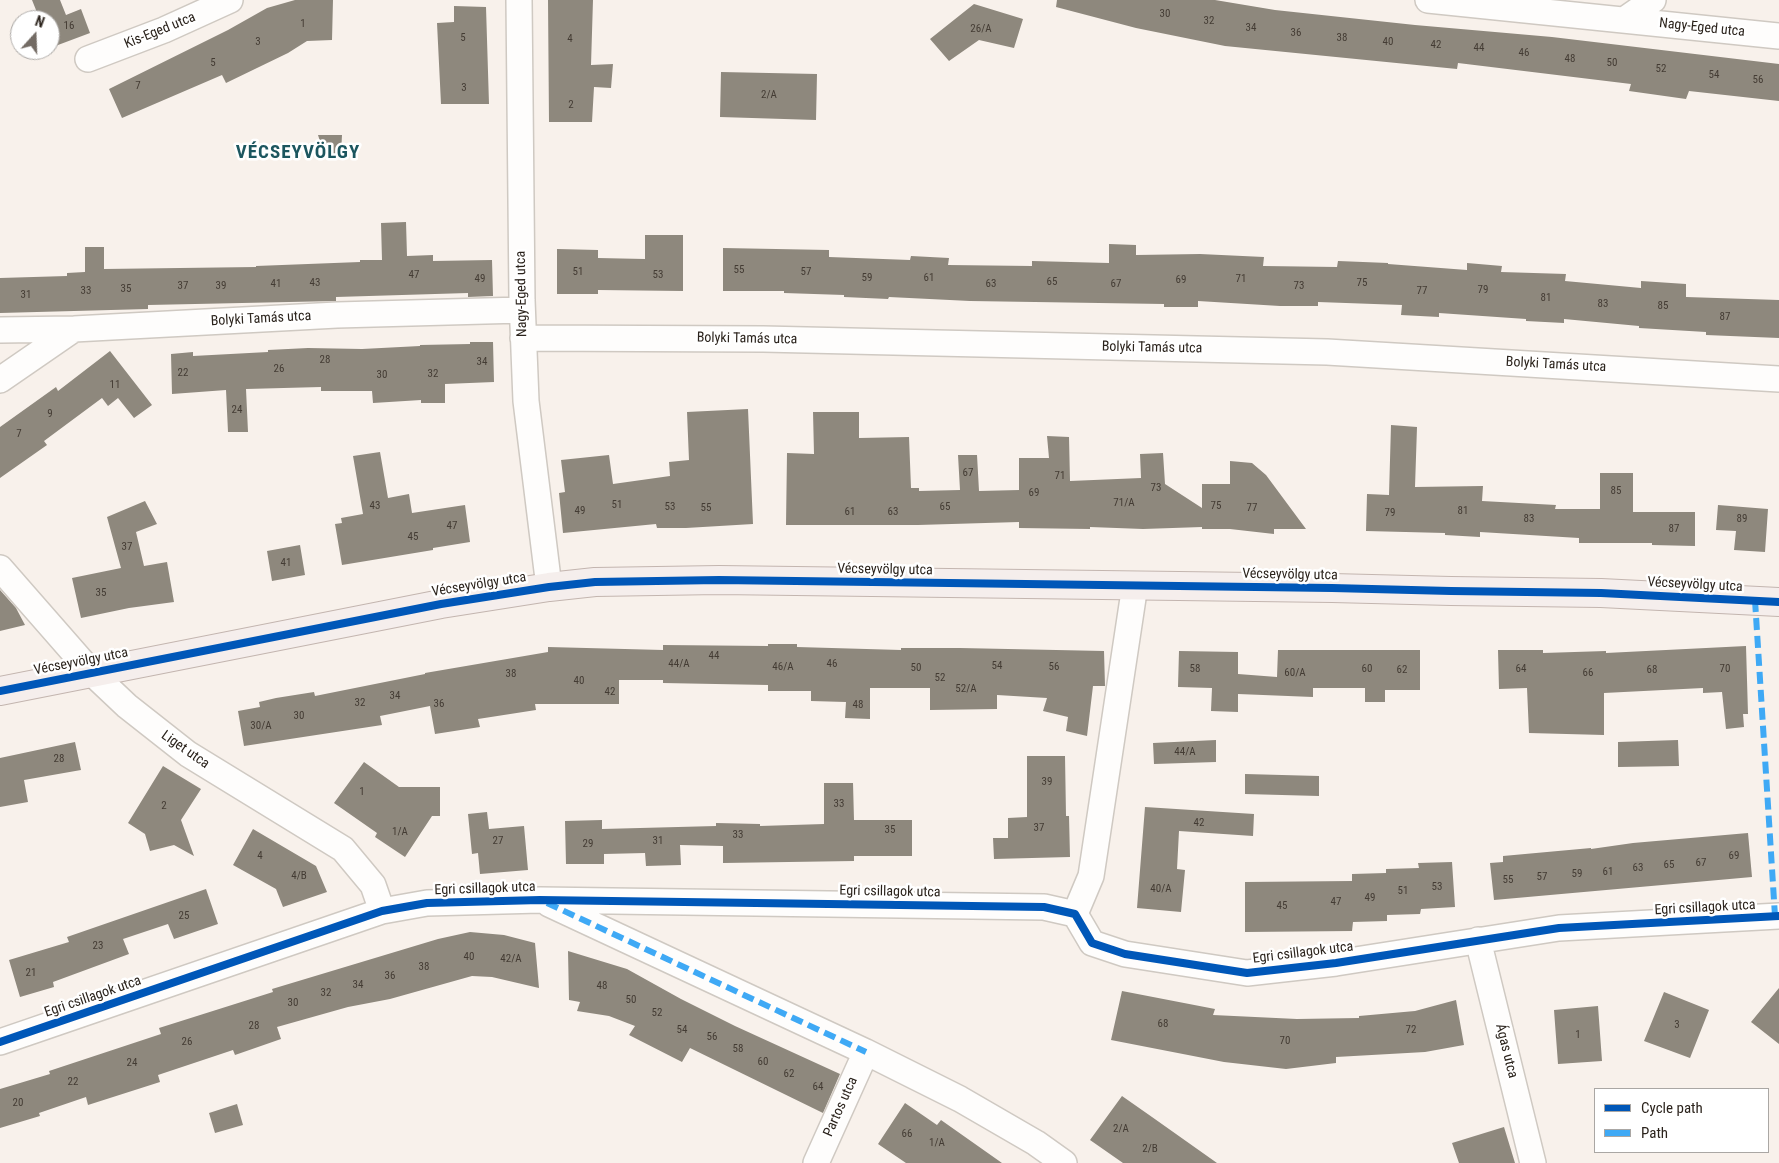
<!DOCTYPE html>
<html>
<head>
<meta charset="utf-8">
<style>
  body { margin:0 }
  #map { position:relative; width:1779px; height:1163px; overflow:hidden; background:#f8f1eb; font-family:"Roboto Condensed",sans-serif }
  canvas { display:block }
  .legend { position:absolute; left:1594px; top:1088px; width:175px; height:65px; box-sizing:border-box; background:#fff; border:1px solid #aaa7a4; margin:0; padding:6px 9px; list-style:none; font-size:15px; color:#2b231c }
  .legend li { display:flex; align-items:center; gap:10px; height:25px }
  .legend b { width:25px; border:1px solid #aaa7a4 }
  .north { position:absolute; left:10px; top:10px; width:50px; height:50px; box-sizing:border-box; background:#fff; border:1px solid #aaa7a4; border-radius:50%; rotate:20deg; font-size:14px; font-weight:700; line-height:20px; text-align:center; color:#2b231c }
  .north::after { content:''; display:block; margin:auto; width:18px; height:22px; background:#736b64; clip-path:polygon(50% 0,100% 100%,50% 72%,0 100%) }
</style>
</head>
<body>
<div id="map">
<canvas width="1779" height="1163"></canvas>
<ul class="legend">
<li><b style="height:6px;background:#0057b8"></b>Cycle path</li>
<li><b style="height:6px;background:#3fa9f5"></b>Path</li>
</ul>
<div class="north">N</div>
</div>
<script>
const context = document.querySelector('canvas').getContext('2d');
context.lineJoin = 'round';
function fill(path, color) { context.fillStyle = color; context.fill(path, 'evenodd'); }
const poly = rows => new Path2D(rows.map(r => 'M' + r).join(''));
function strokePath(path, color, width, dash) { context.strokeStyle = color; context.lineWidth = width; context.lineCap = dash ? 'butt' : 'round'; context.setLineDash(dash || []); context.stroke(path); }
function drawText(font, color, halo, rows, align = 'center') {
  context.font = font + ' "Roboto Condensed",sans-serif'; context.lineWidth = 5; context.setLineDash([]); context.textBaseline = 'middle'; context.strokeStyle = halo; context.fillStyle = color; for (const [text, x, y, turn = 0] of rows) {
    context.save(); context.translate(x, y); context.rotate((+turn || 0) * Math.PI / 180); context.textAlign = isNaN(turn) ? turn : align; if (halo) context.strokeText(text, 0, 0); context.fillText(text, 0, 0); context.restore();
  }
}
fill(poly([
  [32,0,60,0,66,15,81,9,90,33,50,48,50,20,40,20],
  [295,0,333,0,332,40,307,41,288,53,226,83,222,75,122,118,109,89,228,30,267,8],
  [548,0,593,0,591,65,613,64,611,88,594,87,592,122,549,122],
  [1057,0,1215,0,1275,10,1415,25,1552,37,1779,64,1779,101,1689,91,1686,99,1629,91,1631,84,1458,63,1457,69,1225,46,1136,28,1056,7],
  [974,4,1023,19,1014,48,979,40,949,61,930,39],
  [454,6,486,7,489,104,441,104,437,23,454,22],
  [721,72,817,74,816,120,720,117],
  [318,135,342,135,341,154,324,154],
  [406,222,407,256,433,255,433,261,492,260,493,296,468,297,468,293,336,297,336,301,148,305,148,309,0,313,0,278,67,276,67,273,85,272,85,247,104,247,104,269,256,267,256,266,360,262,360,260,382,260,381,223],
  [645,235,683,235,683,291,598,290,598,294,557,294,557,249,598,250,598,258,645,259],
  [1109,244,1136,245,1136,255,1200,254,1264,257,1263,266,1337,267,1338,261,1388,263,1388,264,1467,270,1467,263,1502,266,1501,272,1566,274,1565,281,1641,288,1641,281,1686,284,1686,297,1779,300,1779,338,1706,335,1706,332,1639,328,1639,326,1564,319,1564,323,1526,321,1526,319,1439,313,1439,317,1401,315,1402,305,1318,302,1318,306,1280,306,1198,301,1198,307,1164,307,1164,304,970,301,889,297,888,299,844,297,844,295,784,293,784,291,723,291,723,248,829,250,829,257,910,260,911,256,949,258,948,265,1032,266,1032,261,1109,263],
  [470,342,493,342,494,382,445,384,445,403,421,403,421,400,373,403,372,391,321,391,321,387,246,389,248,432,228,432,226,390,172,394,171,354,193,352,193,356,268,352,268,350,308,348,362,349,420,346,420,345,470,344],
  [110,351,152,405,134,418,118,398,108,406,102,398,44,441,47,445,0,478,0,427,56,387,58,391],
  [748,409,753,524,686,528,657,528,656,524,563,533,559,493,565,492,561,460,609,455,613,484,670,476,669,462,689,460,687,412],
  [813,412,859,412,859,438,909,437,911,488,919,488,919,491,960,490,958,455,977,455,979,491,1019,490,1019,458,1049,458,1047,436,1069,437,1070,481,1141,478,1140,454,1163,453,1165,484,1202,508,1202,484,1230,484,1230,461,1252,463,1266,475,1306,529,1274,529,1274,534,1230,529,1202,529,1202,527,1143,529,1090,527,1090,529,1019,528,1019,522,918,525,786,525,787,453,814,454],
  [1391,425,1417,427,1415,487,1483,486,1482,501,1556,505,1555,509,1600,509,1600,473,1633,473,1633,512,1695,512,1695,546,1652,545,1652,543,1579,543,1579,538,1480,532,1480,537,1445,535,1445,533,1366,531,1367,494,1389,495],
  [380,452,388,498,409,494,412,513,465,505,470,542,433,548,433,550,342,565,335,524,342,523,341,518,363,514,353,456],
  [145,501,157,524,136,532,144,566,167,562,174,602,129,608,81,618,72,578,121,568,107,517],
  [1718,505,1768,509,1765,552,1734,550,1736,531,1716,530],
  [300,545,305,575,272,581,267,551],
  [0,590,16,608,25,625,0,631],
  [768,644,797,644,797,647,901,650,901,648,960,648,1104,651,1105,686,1093,686,1087,736,1066,731,1068,717,1043,711,1047,698,997,695,997,709,930,710,930,688,870,688,870,719,845,718,846,702,811,701,811,691,768,691,768,685,663,683,663,680,619,680,619,704,535,704,536,710,478,719,480,727,435,734,430,706,380,716,382,725,244,746,238,711,260,707,259,702,276,698,314,692,315,696,425,674,425,673,548,652,548,647,663,650,663,645,768,646],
  [1746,646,1748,714,1743,714,1744,727,1726,729,1722,692,1703,693,1703,688,1604,693,1604,735,1529,733,1527,688,1499,689,1498,650,1543,650,1543,653,1606,651,1606,653],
  [1278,650,1420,650,1420,690,1385,690,1385,702,1365,702,1365,688,1313,688,1313,697,1238,694,1238,712,1211,711,1212,688,1178,687,1179,651,1238,652,1238,674,1277,677],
  [1216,740,1216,762,1154,764,1153,743],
  [1678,740,1679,766,1618,767,1618,742],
  [75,742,81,770,24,780,28,802,0,807,0,758],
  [1027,756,1065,756,1066,816,1069,816,1070,857,994,859,993,838,1008,838,1008,818,1027,817],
  [364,762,399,787,440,787,440,816,432,816,405,857,375,837,377,833,334,803],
  [163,766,201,789,181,820,194,856,174,845,150,851,145,834,128,823],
  [1245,774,1319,776,1319,796,1245,794],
  [824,783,853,783,854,820,912,820,912,856,854,856,854,861,723,863,723,846,680,845,681,865,646,866,645,853,604,854,604,864,566,864,565,821,602,820,602,829,716,826,716,823,760,824,760,826,824,824],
  [1145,807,1254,814,1253,836,1179,831,1177,869,1185,870,1181,912,1137,908],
  [487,812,489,829,524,826,528,870,480,874,478,853,472,854,468,814],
  [253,829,316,866,327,892,283,907,276,889,233,865],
  [1748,833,1752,877,1494,900,1490,863,1503,862,1503,856,1591,848,1591,849,1633,843],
  [1452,862,1455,907,1421,909,1420,914,1387,915,1387,921,1353,922,1352,931,1245,932,1245,882,1352,881,1352,874,1386,873,1386,869,1419,868,1418,863],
  [206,889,218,924,174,939,168,924,123,939,129,954,53,982,54,987,20,997,9,960,69,942,67,937],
  [470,932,504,935,535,943,539,988,492,977,472,976,390,999,348,1007,277,1027,281,1039,235,1055,233,1050,158,1075,160,1082,88,1105,86,1097,39,1113,40,1116,0,1128,0,1089,50,1074,49,1071,161,1034,159,1028,273,992,272,989,438,939],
  [568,951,627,969,681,999,735,1026,840,1074,823,1113,690,1048,682,1062,629,1035,635,1026,609,1016,577,1011,580,1002,569,1000],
  [1779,988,1779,1044,1751,1022],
  [1122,991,1215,1009,1213,1015,1297,1019,1359,1018,1359,1016,1415,1011,1456,1000,1464,1045,1425,1052,1336,1057,1336,1063,1286,1069,1224,1062,1111,1040],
  [1664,992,1709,1010,1690,1058,1644,1041],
  [1598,1006,1602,1061,1558,1064,1554,1010],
  [1122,1096,1152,1117,1217,1163,1123,1163,1090,1140],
  [905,1103,937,1125,941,1120,1002,1163,906,1163,878,1144],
  [237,1104,243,1125,215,1133,209,1113],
  [1504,1127,1515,1163,1459,1163,1452,1143]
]), '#8e887d');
const minor = poly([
  [519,0,522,300,526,401,549,587],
  [1428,0,1779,36],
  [1624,20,1653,0],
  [88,59,164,30,230,0],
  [0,330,74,329,337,315,522,310],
  [523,338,763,339,1327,352,1779,379],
  [0,380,74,329],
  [0,568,91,672,127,706,188,754,343,849,373,885,382,911],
  [549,904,866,1052,960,1099,1036,1143,1064,1163],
  [1075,914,1091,876,1135,585],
  [1478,940,1533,1163],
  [0,1042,382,911,427,903,540,900,1044,907,1075,914,1092,943,1125,954,1247,973,1336,963,1559,928,1779,916],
  [816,1163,866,1052]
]);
const major = poly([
  [0,691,441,604,549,587,595,582,719,580,1332,588,1451,591,1601,593,1779,602]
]);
strokePath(minor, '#cfc9c2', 28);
strokePath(major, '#c3b5af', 30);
strokePath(minor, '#fefdfc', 25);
strokePath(major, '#f5eeec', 28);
strokePath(poly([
  [1755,600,1775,916],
  [547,903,866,1052]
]), '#3fa9f5', 6, [12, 6]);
strokePath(poly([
  [0,691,441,604,549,587,595,582,719,580,1332,588,1451,591,1601,593,1779,602],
  [0,1042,382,911,427,903,540,900,1044,907,1075,914,1092,943,1125,954,1247,973,1336,963,1559,928,1779,916]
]), '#0057b8', 8);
drawText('11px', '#443c34', null, [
  ["30",1165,14],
  ["32",1209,21],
  ["1",303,24],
  ["16",69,26],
  ["34",1251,28],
  ["26/A",981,29],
  ["36",1296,33],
  ["5",463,38],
  ["38",1342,38],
  ["4",570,39],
  ["3",258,42],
  ["40",1388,42],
  ["42",1436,45],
  ["44",1479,48],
  ["46",1524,53],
  ["48",1570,59],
  ["5",213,63],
  ["50",1612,63],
  ["52",1661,69],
  ["54",1714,75],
  ["56",1758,80],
  ["7",138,86],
  ["3",464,88],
  ["2/A",769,95],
  ["2",571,105],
  ["55",739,270],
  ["51",578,272],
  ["57",806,272],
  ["47",414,275],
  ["53",658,275],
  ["59",867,278],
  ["61",929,278],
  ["49",480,279],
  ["71",1241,279],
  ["69",1181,280],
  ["65",1052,282],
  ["43",315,283],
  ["75",1362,283],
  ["41",276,284],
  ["63",991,284],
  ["67",1116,284],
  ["37",183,286],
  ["39",221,286],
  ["73",1299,286],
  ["35",126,289],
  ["79",1483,290],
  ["33",86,291],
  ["77",1422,291],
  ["31",26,295],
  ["81",1546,298],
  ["83",1603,304],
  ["85",1663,306],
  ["87",1725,317],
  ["28",325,360],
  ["34",482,362],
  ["26",279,369],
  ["22",183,373],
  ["32",433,374],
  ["30",382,375],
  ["11",115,385],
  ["24",237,410],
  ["9",50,414],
  ["7",19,434],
  ["67",968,473],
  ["71",1060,476],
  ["73",1156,488],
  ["85",1616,491],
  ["69",1034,493],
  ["71/A",1124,503],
  ["51",617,505],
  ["43",375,506],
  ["75",1216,506],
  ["53",670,507],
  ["65",945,507],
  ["55",706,508],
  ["77",1252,508],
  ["49",580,511],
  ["81",1463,511],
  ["61",850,512],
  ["63",893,512],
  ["79",1390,513],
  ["83",1529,519],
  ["89",1742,519],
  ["47",452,526],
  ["87",1674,529],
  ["45",413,537],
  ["37",127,547],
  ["41",286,563],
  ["35",101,593],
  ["44",714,656],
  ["44/A",679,664],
  ["46",832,664],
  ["54",997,666],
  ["46/A",783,667],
  ["56",1054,667],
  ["50",916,668],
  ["58",1195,669],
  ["60",1367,669],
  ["64",1521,669],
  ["70",1725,669],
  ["62",1402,670],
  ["68",1652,670],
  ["60/A",1295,673],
  ["66",1588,673],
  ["38",511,674],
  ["52",940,678],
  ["40",579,681],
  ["52/A",966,689],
  ["42",610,692],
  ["34",395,696],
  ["32",360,703],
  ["36",439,704],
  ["48",858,705],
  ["30",299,716],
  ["30/A",261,726],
  ["44/A",1185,752],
  ["28",59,759],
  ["39",1047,782],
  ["1",362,792],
  ["33",839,804],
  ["2",164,806],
  ["42",1199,823],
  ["37",1039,828],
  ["35",890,830],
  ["1/A",400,832],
  ["33",738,835],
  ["27",498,841],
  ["31",658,841],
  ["29",588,844],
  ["4",260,856],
  ["69",1734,856],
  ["67",1701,863],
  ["65",1669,865],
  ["63",1638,868],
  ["61",1608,872],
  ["59",1577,874],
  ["4/B",299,876],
  ["57",1542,877],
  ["55",1508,880],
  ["53",1437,887],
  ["40/A",1161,889],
  ["51",1403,891],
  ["49",1370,898],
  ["47",1336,902],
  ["45",1282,906],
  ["25",184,916],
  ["23",98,946],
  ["40",469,957],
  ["42/A",511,959],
  ["38",424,967],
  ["21",31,973],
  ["36",390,976],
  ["34",358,985],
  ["48",602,986],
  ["32",326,993],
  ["50",631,1000],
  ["30",293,1003],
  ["52",657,1013],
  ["68",1163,1024],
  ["3",1677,1025],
  ["28",254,1026],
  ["54",682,1030],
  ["72",1411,1030],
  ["1",1578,1035],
  ["56",712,1037],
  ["70",1285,1041],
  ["26",187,1042],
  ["58",738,1049],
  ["60",763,1062],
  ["24",132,1063],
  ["62",789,1074],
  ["22",73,1082],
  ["64",818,1087],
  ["20",18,1103],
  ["2/A",1121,1129],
  ["66",907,1134],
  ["1/A",937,1143],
  ["2/B",1150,1149]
]);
drawText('14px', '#2b231c', '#fff', [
  ["Nagy-Eged utca",1702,28,6],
  ["Kis-Eged utca",160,31,-22],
  ["Nagy-Eged utca",522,294,-91],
  ["Bolyki Tamás utca",261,319,-3],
  ["Bolyki Tamás utca",747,339,1],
  ["Bolyki Tamás utca",1152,348,1],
  ["Bolyki Tamás utca",1556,365,3],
  ["Vécseyvölgy utca",885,570,1],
  ["Vécseyvölgy utca",1290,575,1],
  ["Vécseyvölgy utca",479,585,-9],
  ["Vécseyvölgy utca",1695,585,3],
  ["Vécseyvölgy utca",81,662,-11],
  ["Liget utca",185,750,35],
  ["Egri csillagok utca",485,889,-2],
  ["Egri csillagok utca",890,892,1],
  ["Egri csillagok utca",1705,908,-3],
  ["Egri csillagok utca",1303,953,-7],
  ["Egri csillagok utca",93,997,-19],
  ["Ágas utca",1506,1051,76],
  ["Partos utca",841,1107,-66]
]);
context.letterSpacing = '1px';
drawText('bold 19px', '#1c565f', '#fff', [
  ["VÉCSEYVÖLGY",298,153]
]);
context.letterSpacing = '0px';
</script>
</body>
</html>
